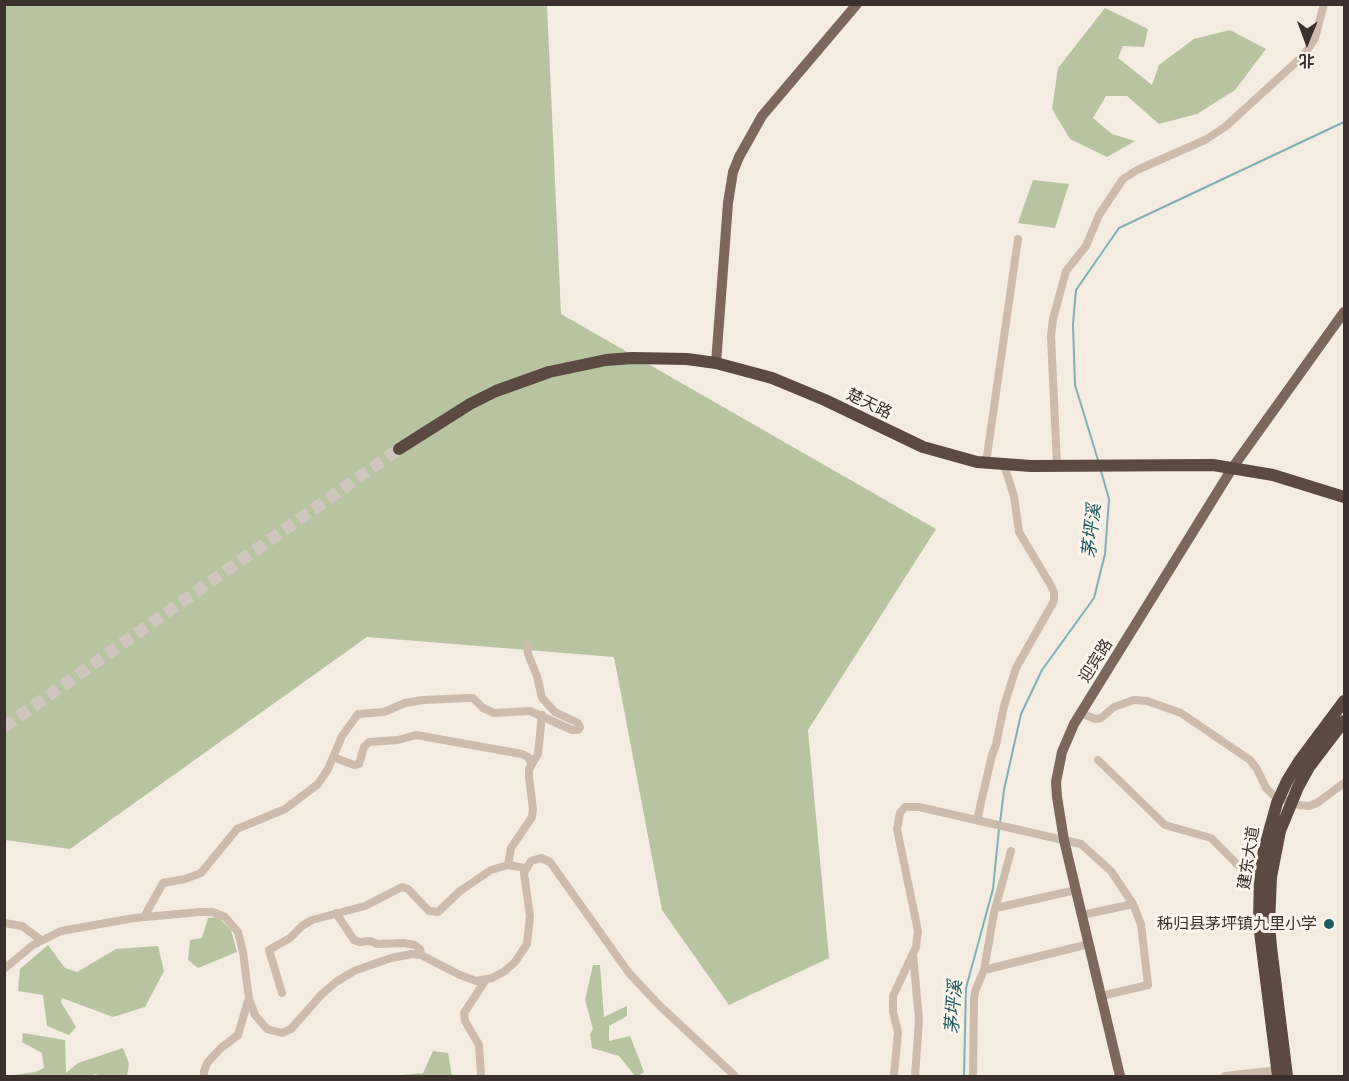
<!DOCTYPE html>
<html>
<head>
<meta charset="utf-8">
<style>
  body { margin:0 }
  #map { position:relative; width:1349px; height:1081px; overflow:hidden; background:#f4ebe1; font-family:Cabin,"Noto Sans SC",sans-serif }
  canvas { display:block }
  .frame { position:absolute; inset:0; border:6px solid #3b302b; pointer-events:none }
  .north { position:absolute; left:1277px; top:12px; width:60px; height:60px; -webkit-text-stroke:4px #fbf5ee; paint-order:stroke; rotate:181deg; font-size:16px; font-weight:700; line-height:24px; text-align:center; color:#3b302b }
  .north::after { content:''; display:block; margin:auto; width:21px; height:27px; background:#3b302b; clip-path:polygon(50% 0,100% 100%,50% 72%,0 100%) }
</style>
</head>
<body>
<div id="map">
<canvas width="1349" height="1081"></canvas>
<div class="frame"></div>
<div class="north">北</div>
</div>
<script>
const context = document.querySelector('canvas').getContext('2d');
context.lineJoin = 'round';
function fill(path, color) { context.fillStyle = color; context.fill(path, 'evenodd'); }
const poly = rows => new Path2D(rows.map(r => 'M' + r).join(''));
function strokePath(path, color, width, dash) { context.strokeStyle = color; context.lineWidth = width; context.lineCap = dash ? 'butt' : 'round'; context.setLineDash(dash || []); context.stroke(path); }
function drawText(font, color, halo, rows, align = 'center') {
  context.font = font + ' Cabin,"Noto Sans SC",sans-serif'; context.lineWidth = 6; context.setLineDash([]); context.textBaseline = 'middle'; context.strokeStyle = halo; context.fillStyle = color; for (const [text, x, y, turn = 0] of rows) {
    context.save(); context.translate(x, y); context.rotate((+turn || 0) * Math.PI / 180); context.textAlign = isNaN(turn) ? turn : align; if (halo) context.strokeText(text, 0, 0); context.fillText(text, 0, 0); context.restore();
  }
}
fill(poly([
  [5,5,547,5,561,314,936,529,808,730,829,958,729,1005,662,910,614,657,367,637,70,849,5,840],
  [1105,8,1148,29,1144,47,1123,46,1118,58,1152,85,1159,65,1194,39,1230,30,1266,49,1235,90,1197,114,1159,124,1127,96,1106,96,1093,118,1112,134,1135,141,1107,157,1070,139,1052,109,1058,68],
  [1033,180,1069,184,1055,228,1018,223],
  [218,917,231,930,237,952,198,968,188,960,190,940,202,938,208,918],
  [48,945,65,968,77,972,116,949,158,946,164,971,145,1007,113,1017,62,998,61,1002,76,1027,69,1035,47,1026,43,995,18,991,20,969],
  [593,965,600,965,604,1017,627,1006,627,1016,609,1026,609,1041,630,1036,644,1072,639,1076,635,1076,619,1056,592,1048,590,1034,593,1029,585,1000],
  [23,1033,65,1040,66,1073,78,1063,123,1048,129,1064,127,1076,99,1076,96,1074,87,1076,6,1076,35,1072,44,1068,42,1053,22,1042],
  [433,1051,448,1053,452,1076,392,1076,423,1073]
]), '#b8c4a0');
strokePath(poly([
  [1098,460,1075,385,1073,324,1076,290,1119,228,1344,122],
  [1000,823,1004,790,1021,714,1042,670,1094,598,1105,554,1109,499,1101,471],
  [964,1076,966,988,993,889,999,829]
]), '#7fb0b2', 2);
strokePath(poly([
  [4,727,399,449]
]), '#cfc6bd', 12, [12, 6]);
strokePath(poly([
  [986,463,1018,239],
  [1057,465,1051,336,1053,319,1066,271,1086,246,1099,215,1123,179,1137,170,1205,140,1225,127,1304,55,1315,38,1324,4],
  [1081,713,1095,719,1101,718,1114,707,1134,700,1147,701,1181,713,1250,760,1257,769,1266,788,1274,796,1299,805,1309,806,1317,803,1344,783],
  [333,757,354,765,359,764,364,747,369,742,398,740,416,735,522,754,528,757,531,763],
  [1098,760,1165,825,1211,838,1243,870,1263,883],
  [977,820,992,755,996,745,1004,706,1016,668,1054,601,1054,592,1050,584,1019,532,1014,496,1004,465],
  [508,865,511,848,532,817,533,809,529,778,529,769,538,754,542,715],
  [996,908,1076,890],
  [336,913,354,940,359,942,370,941,377,944,404,943,415,945,420,949,421,955],
  [1082,915,1133,904],
  [144,917,163,883,185,879,201,873,237,829,285,809,318,784,328,769,342,736,358,714,384,712,405,703,423,700,467,698,473,698,483,708,494,713,530,711,572,730,578,730,580,727,578,723,555,712,542,698,537,676,528,654,527,645],
  [4,923,22,926,41,940],
  [913,954,919,1020,915,1076],
  [4,969,33,945,61,931,134,918,200,912,213,912,225,917,238,932,243,952,249,999,255,1015,267,1029,282,1033,291,1029,321,995,336,982,354,971,391,958,412,954,421,955,460,975,476,981,492,978,505,971,515,962,527,944,530,916,524,873,531,861,541,858,550,862,629,973,660,1006,735,1076],
  [984,970,1089,944],
  [282,993,269,950,290,938,302,926,312,920,365,906,402,887,408,889,429,911,438,912,460,891,491,870,508,865,525,868],
  [204,1076,204,1072,207,1063,221,1048,238,1035,248,1001],
  [481,1076,479,1045,465,1021,464,1013,485,981],
  [894,1076,898,1032,893,1012,893,996,916,947,918,931,897,829,900,813,905,807,919,807,1081,844,1111,871,1133,904,1141,924,1148,985,1101,996],
  [973,1076,974,998,976,989,984,970,994,913,1011,851],
  [1225,1076,1279,1070]
]), '#cdbbac', 8);
strokePath(poly([
  [716,363,728,203,733,172,739,157,762,116,857,4],
  [1120,1076,1064,840,1057,797,1056,782,1062,752,1074,724,1233,467,1344,312]
]), '#7d675c', 10);
strokePath(poly([
  [399,449,470,404,496,391,549,372,606,360,632,358,687,359,716,363,772,378,825,400,923,447,977,462,1031,466,1213,465,1273,475,1344,497],
  [1278,1076,1259,924,1260,874,1264,850,1277,803,1287,781,1300,760,1344,701],
  [1287,1076,1271,947,1269,924,1271,877,1280,831,1298,787,1309,767,1344,721]
]), '#5c4a42', 12);
for (const [x, y, r, color] of [
  [1329,924,6,"#1f5a5e"]
]) { const dot = new Path2D(); dot.arc(x, y, r, 0, 2 * Math.PI); context.fillStyle = color; context.fill(dot); strokePath(dot, '#fbf5ee', 2); }
drawText('16px', '#3b302b', '#fbf5ee', [
  ["楚天路",869,404,26],
  ["迎宾路",1096,661,-58],
  ["建东大道",1249,858,-81]
]);
drawText('16px', '#3b302b', '#fbf5ee', [
  ["秭归县茅坪镇九里小学",1317,924]
], 'right');
drawText('italic 18px', '#1f5a5e', '#fbf5ee', [
  ["茅坪溪",1092,531,-84],
  ["茅坪溪",954,1007,-86]
]);
</script>
</body>
</html>
